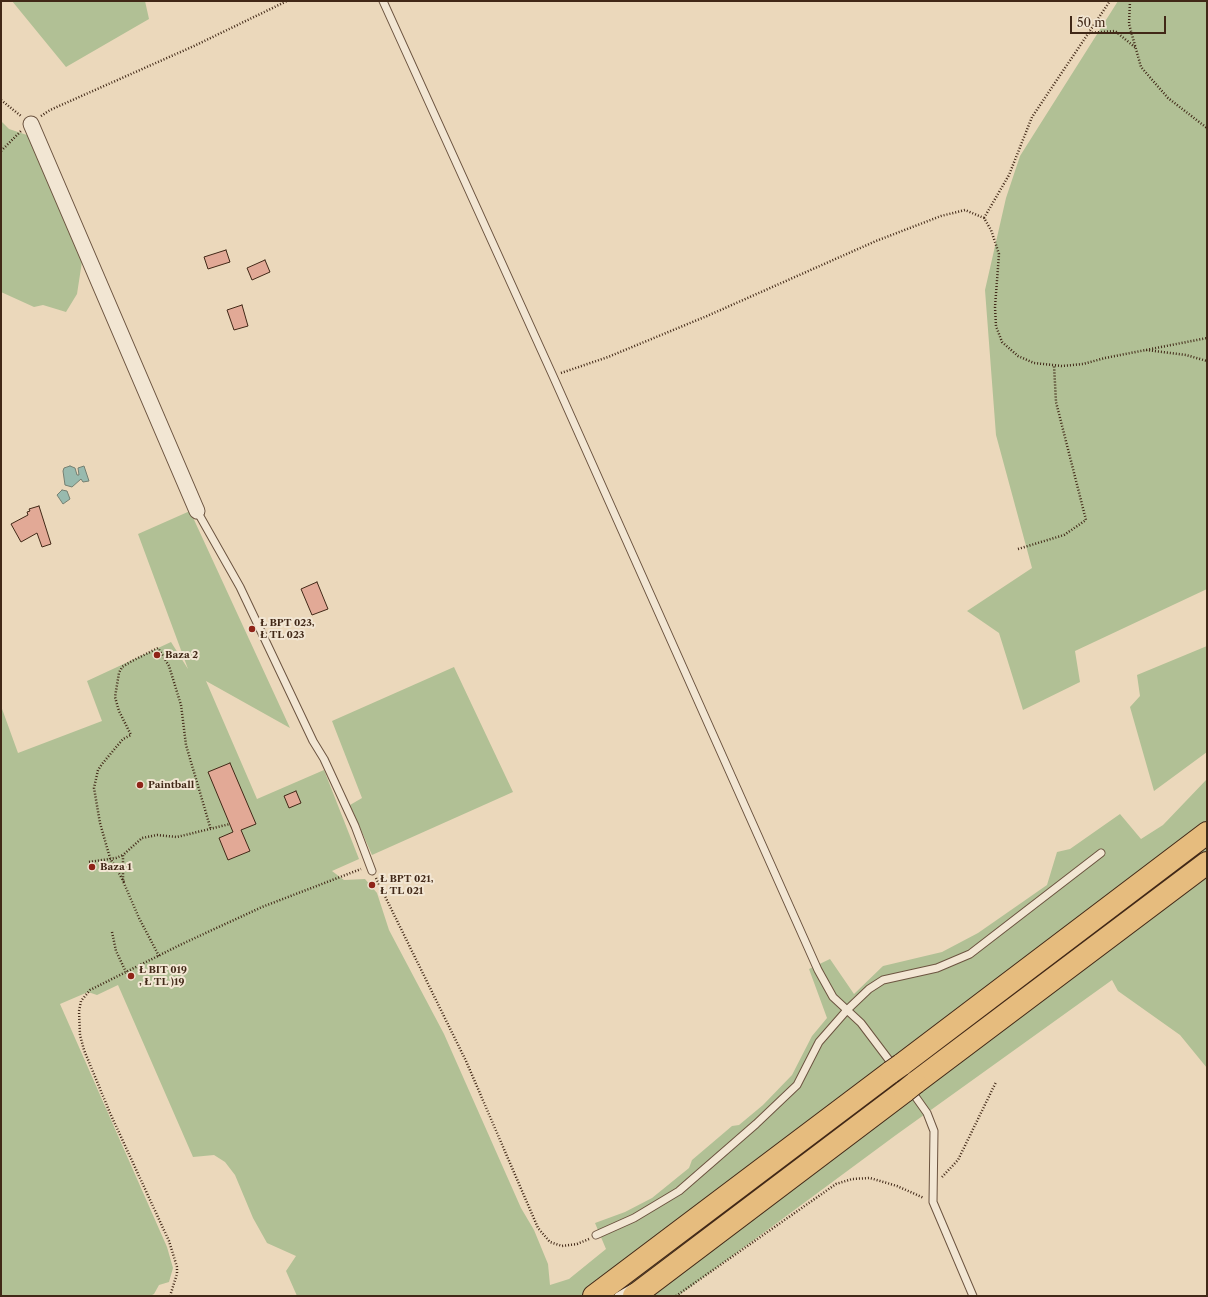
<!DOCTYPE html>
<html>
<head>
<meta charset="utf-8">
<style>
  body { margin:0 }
  #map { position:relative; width:1208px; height:1297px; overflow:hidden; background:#ebd8bb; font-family:"Libre Caslon Text",serif }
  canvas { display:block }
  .frame { position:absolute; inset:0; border:2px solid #412817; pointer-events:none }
  .scale { position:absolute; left:1070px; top:16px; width:96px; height:18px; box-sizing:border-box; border:2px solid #412817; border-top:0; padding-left:5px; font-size:12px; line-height:14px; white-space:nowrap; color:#412817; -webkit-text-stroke:3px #f2e6d3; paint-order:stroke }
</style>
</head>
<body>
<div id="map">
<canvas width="1208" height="1297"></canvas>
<div class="frame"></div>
<div class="scale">50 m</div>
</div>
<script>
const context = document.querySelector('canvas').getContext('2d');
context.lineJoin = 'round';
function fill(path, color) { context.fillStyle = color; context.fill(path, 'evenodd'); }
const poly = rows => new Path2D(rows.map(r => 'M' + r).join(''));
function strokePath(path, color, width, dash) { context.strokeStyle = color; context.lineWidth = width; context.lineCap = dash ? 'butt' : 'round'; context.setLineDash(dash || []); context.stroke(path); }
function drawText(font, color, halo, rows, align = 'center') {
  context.font = font + ' "Libre Caslon Text",serif'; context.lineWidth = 4; context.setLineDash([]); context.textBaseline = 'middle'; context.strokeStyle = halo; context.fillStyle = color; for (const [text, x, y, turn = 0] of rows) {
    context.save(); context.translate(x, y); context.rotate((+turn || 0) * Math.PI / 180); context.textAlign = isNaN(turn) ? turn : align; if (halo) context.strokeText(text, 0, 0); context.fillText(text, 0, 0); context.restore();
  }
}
fill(poly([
  [12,1,145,1,149,19,66,67],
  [1118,1,1207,1,1207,589,1075,651,1080,682,1023,710,999,633,967,611,1032,568,996,435,985,290,1006,198,1020,156],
  [1,121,9,129,33,137,83,255,77,294,66,312,43,305,34,307,1,292],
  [190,511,290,728,206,681,257,799,324,770,359,859,332,871,344,880,365,879,377,893,389,930,444,1034,521,1208,534,1230,548,1264,550,1285,569,1279,606,1249,595,1223,625,1212,652,1198,689,1168,692,1160,732,1126,739,1125,763,1105,792,1075,812,1036,827,1018,809,969,830,959,854,994,883,966,942,952,978,933,1047,885,1057,852,1070,849,1120,814,1141,839,1163,825,1207,779,1207,1068,1180,1035,1118,991,1112,980,896,1135,678,1296,297,1296,286,1271,296,1256,267,1243,253,1218,235,1175,225,1162,214,1155,193,1157,118,985,97,995,88,992,60,1004,167,1247,173,1268,169,1282,159,1285,154,1294,150,1296,1,1296,1,706,18,753,102,721,87,681,171,642,188,669,138,534],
  [1207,646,1207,752,1154,791,1130,707,1140,696,1137,675],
  [454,667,513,792,372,855,350,805,362,798,332,721]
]), '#b1c095');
const water = poly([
  [70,466,75,468,77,475,79,475,78,468,84,466,89,481,83,482,81,479,72,487,65,485,63,471,64,468,70,466],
  [62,490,67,491,70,499,63,504,57,495,62,490]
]);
fill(water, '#98baae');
strokePath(water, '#758072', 1);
const building = poly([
  [226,250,230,262,208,269,204,257,226,250],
  [265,260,270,272,252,280,247,268,265,260],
  [242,305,248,326,234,330,227,310,242,305],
  [39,506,51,544,42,547,37,533,21,542,11,524,28,515,27,512,30,511,29,509,39,506],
  [317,582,328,609,312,615,301,589,317,582],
  [230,763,256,824,241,830,250,851,228,860,219,838,233,832,208,772,230,763],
  [296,791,301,803,289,808,284,796,296,791]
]);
fill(building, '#e2a996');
strokePath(building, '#412817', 1);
const lane = poly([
  [383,1,553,376,818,970,833,997,861,1023,895,1068],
  [197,511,240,587,313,741,324,759,355,826,372,871],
  [910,1089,927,1113,934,1131,933,1202,973,1296],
  [596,1235,634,1218,679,1191,756,1124,797,1085,819,1042,847,1010,869,989,883,980,937,968,970,954,1101,853],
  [618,1296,632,1288]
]);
const street = poly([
  [31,124,197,511]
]);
const highway = poly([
  [901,1065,1207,833],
  [915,1083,1207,863],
  [594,1296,891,1072],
  [634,1296,905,1091]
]);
strokePath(lane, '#6c5440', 9);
strokePath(street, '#6c5440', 17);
strokePath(highway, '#412817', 24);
strokePath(poly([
  [1130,1,1129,24,1141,67,1168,98,1207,128],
  [1089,33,1115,31,1136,48],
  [1,100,21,116],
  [41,116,50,110,194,46,287,1],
  [1,151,21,131],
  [984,218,1009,175,1032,117,1110,1],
  [1146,350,1186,355,1207,361],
  [561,373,608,357,707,316,876,241,941,216,965,210,984,218,991,230,999,254,995,307,996,326,1002,342,1018,356,1034,363,1062,366,1083,364,1105,358,1207,338],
  [1018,549,1064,535,1086,520,1056,402,1054,365],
  [89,862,116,858,123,855],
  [376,878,466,1061,538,1228,550,1242,562,1246,577,1244,589,1239],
  [124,882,110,858,100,823,94,788,98,770,102,764,123,739,131,735,119,711,115,697,119,673,122,667,132,661,158,648,169,666,181,705,186,745,211,830],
  [112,932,116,951,126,972],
  [159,956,139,918,123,881,123,855,142,838,157,835,177,837,230,824],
  [942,1177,958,1160,996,1082],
  [170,1296,177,1274,177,1267,169,1241,110,1113,84,1050,80,1035,79,1011,81,1001,90,990,182,944,262,907,361,869],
  [676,1296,836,1184,852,1179,870,1178,897,1186,924,1198]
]), '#412817', 2.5, [1, 2]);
strokePath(lane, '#f2e6d3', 7);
strokePath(street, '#f2e6d3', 15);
strokePath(highway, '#e6bc7e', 22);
const highwayBridge = poly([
  [891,1072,901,1065],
  [905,1091,915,1083]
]);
strokePath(highwayBridge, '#412817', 24, []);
strokePath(highwayBridge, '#e6bc7e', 22);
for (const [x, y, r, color] of [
  [252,629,4,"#8f2418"],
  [157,655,4,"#8f2418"],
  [140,785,4,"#8f2418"],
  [92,867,4,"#8f2418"],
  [372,885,4,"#8f2418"],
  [131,976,4,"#8f2418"]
]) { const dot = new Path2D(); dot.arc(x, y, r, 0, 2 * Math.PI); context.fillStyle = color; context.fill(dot); strokePath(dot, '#f2e6d3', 1.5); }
drawText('bold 10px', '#412817', '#f2e6d3', [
  ["Ł BPT 023,",260,623],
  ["Ł TL 023",260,635],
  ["Baza 2",165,655],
  ["Paintball",148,785],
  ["Baza 1",100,867],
  ["Ł BPT 021,",380,879],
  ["Ł TL 021",380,891],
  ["Ł BIT 019",139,970],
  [", Ł TL )19",139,982]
], 'left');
</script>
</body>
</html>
